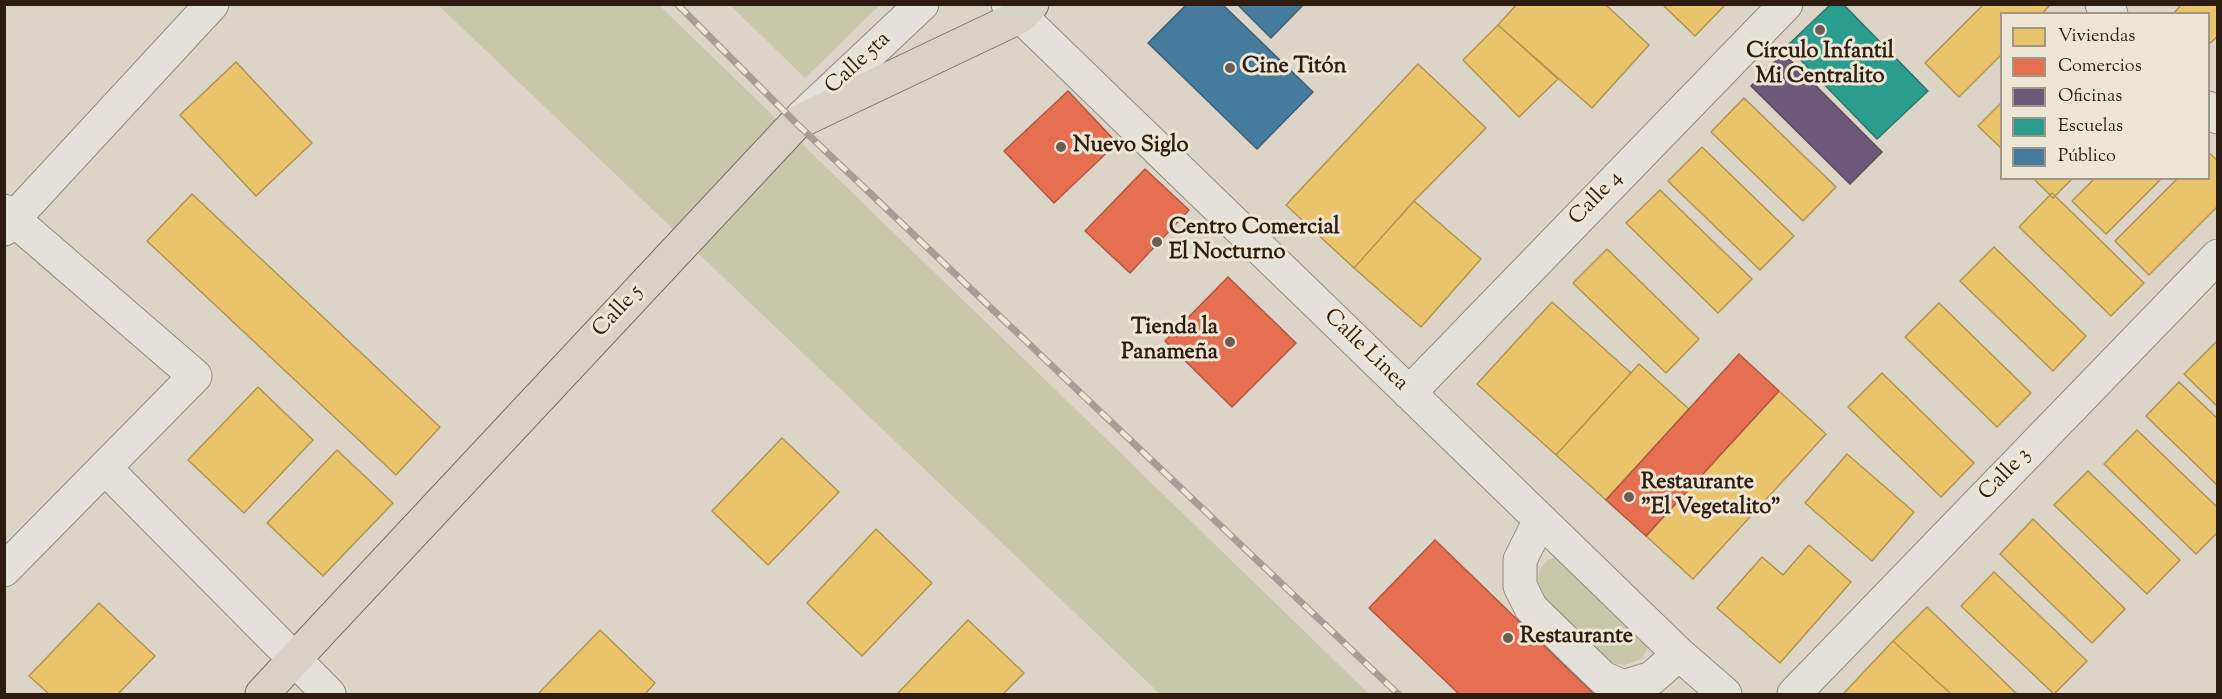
<!DOCTYPE html>
<html>
<head>
<meta charset="utf-8">
<style>
  body { margin:0 }
  #map { position:relative; width:2222px; height:699px; overflow:hidden; background:#dcd5c7; font-family:"Sorts Mill Goudy",serif }
  canvas { display:block }
  .frame { position:absolute; inset:0; border:6px solid #2e1c11; pointer-events:none }
  .legend { position:absolute; left:2000px; top:12px; width:210px; height:168px; box-sizing:border-box; background:#ede6d5; border:2px solid #a19587; margin:0; padding:8px 10px; list-style:none; font-size:18px; color:#2e1c11 }
  .legend li { display:flex; align-items:center; gap:12px; height:30px }
  .legend b { width:30px; border:2px solid #a19587 }
</style>
</head>
<body>
<div id="map">
<canvas width="2222" height="699"></canvas>
<div class="frame"></div>
<ul class="legend">
<li><b style="height:16px;background:#e9c46a"></b>Viviendas</li>
<li><b style="height:16px;background:#e76f51"></b>Comercios</li>
<li><b style="height:16px;background:#6d597a"></b>Oficinas</li>
<li><b style="height:16px;background:#2a9d8f"></b>Escuelas</li>
<li><b style="height:16px;background:#457b9d"></b>Público</li>
</ul>
</div>
<script>
const context = document.querySelector('canvas').getContext('2d');
context.lineJoin = 'round';
function fill(path, color) { context.fillStyle = color; context.fill(path, 'evenodd'); }
const poly = rows => new Path2D(rows.map(r => 'M' + r).join(''));
function strokePath(path, color, width, dash) { context.strokeStyle = color; context.lineWidth = width; context.lineCap = dash ? 'butt' : 'round'; context.setLineDash(dash || []); context.stroke(path); }
function drawText(font, color, halo, rows, align = 'center') {
  context.font = font + ' "Sorts Mill Goudy",serif'; context.lineWidth = 6; context.setLineDash([]); context.textBaseline = 'middle'; context.strokeStyle = halo; context.fillStyle = color; for (const [text, x, y, turn = 0] of rows) {
    context.save(); context.translate(x, y); context.rotate((+turn || 0) * Math.PI / 180); context.textAlign = isNaN(turn) ? turn : align; if (halo) context.strokeText(text, 0, 0); context.fillText(text, 0, 0); context.restore();
  }
}
fill(poly([
  [438,5,659,5,1369,694,1160,694],
  [730,5,880,5,805,78],
  [1561,556,1644,632,1647,650,1641,659,1625,665,1608,662,1541,595,1538,583,1539,570,1549,559]
]), '#c7c8a9');
const homes = poly([
  [1517,4,1605,4,1649,45,1592,108,1498,25,1517,4],
  [1662,4,1726,4,1695,36,1662,4],
  [1984,4,2050,5,2042,14,2002,14,2002,54,1959,97,1925,63,1984,4],
  [2182,4,2218,4,2218,36,2208,45,2208,14,2173,14,2182,4],
  [1498,25,1558,79,1519,117,1463,60,1498,25],
  [236,62,312,143,256,196,180,115,236,62],
  [1418,64,1486,128,1414,201,1354,268,1286,205,1418,64],
  [1744,98,1836,187,1803,221,1711,132,1744,98],
  [2002,102,2002,149,1978,126,2002,102],
  [1702,147,1794,236,1760,270,1668,181,1702,147],
  [2208,152,2218,161,2218,206,2149,275,2115,241,2178,178,2208,178,2208,152],
  [2033,178,2073,178,2053,198,2033,178],
  [2095,178,2162,178,2106,234,2072,201,2095,178],
  [1660,190,1752,279,1718,313,1626,223,1660,190],
  [2052,193,2144,283,2111,316,2019,227,2052,193],
  [192,194,440,427,396,475,147,241,192,194],
  [1414,201,1481,259,1421,327,1354,268,1414,201],
  [1994,247,2086,336,2053,371,1960,281,1994,247],
  [1607,249,1699,339,1666,373,1573,283,1607,249],
  [1552,302,1631,373,1556,455,1477,384,1552,302],
  [1939,303,2031,393,1997,427,1905,337,1939,303],
  [2218,340,2218,407,2184,374,2218,340],
  [1639,364,1689,409,1606,500,1556,455,1639,364],
  [1882,373,1974,463,1941,497,1848,407,1882,373],
  [2179,382,2218,419,2218,486,2146,416,2179,382],
  [258,387,313,440,244,513,188,460,258,387],
  [1779,391,1826,434,1693,579,1646,536,1779,391],
  [2137,430,2218,508,2218,532,2196,554,2104,464,2137,430],
  [782,438,839,492,768,565,712,511,782,438],
  [337,450,393,503,323,576,267,523,337,450],
  [1847,454,1914,512,1872,561,1805,503,1847,454],
  [2088,471,2180,560,2147,594,2054,505,2088,471],
  [2033,519,2125,609,2092,643,2000,554,2033,519],
  [876,529,932,583,862,656,807,603,876,529],
  [1809,545,1851,582,1780,663,1717,608,1762,557,1783,575,1809,545],
  [1994,572,2087,661,2054,694,1961,606,1994,572],
  [99,603,155,656,118,694,49,694,29,676,99,603],
  [1927,607,2017,694,1951,694,1893,641,1927,607],
  [968,620,1024,673,1003,694,900,694,898,693,968,620],
  [600,630,655,683,645,694,538,694,600,630],
  [1893,641,1951,694,1843,694,1893,641]
]);
fill(homes, '#e9c46a');
strokePath(homes, '#b1924f', 1.5);
const shops = poly([
  [1068,91,1117,143,1054,203,1004,151,1068,91],
  [1145,169,1189,210,1130,273,1085,231,1145,169],
  [1228,277,1296,343,1232,407,1165,341,1228,277],
  [1739,354,1779,391,1646,536,1606,500,1739,354],
  [1435,540,1594,694,1459,694,1369,608,1435,540]
]);
fill(shops, '#e76f51');
strokePath(shops, '#b0563e', 1.5);
const offices = poly([
  [1783,53,1882,152,1850,184,1751,86,1783,53]
]);
fill(offices, '#6d597a');
strokePath(offices, '#5a475a', 1.5);
const schools = poly([
  [1831,4,1843,4,1928,91,1877,139,1787,46,1831,4]
]);
fill(schools, '#2a9d8f');
strokePath(schools, '#2b7669', 1.5);
const public = poly([
  [1187,4,1222,4,1313,92,1257,149,1148,43,1187,4],
  [1237,4,1304,4,1271,38,1237,4]
]);
fill(public, '#457b9d');
strokePath(public, '#3e5e73', 1.5);
const minor = poly([
  [1008,4,1679,654,1725,694],
  [2102,4,2111,14],
  [2208,108,2218,117],
  [802,117,922,4],
  [4,211,195,376,4,570],
  [4,229,212,4],
  [1409,393,1786,4],
  [105,468,329,694],
  [1540,520,1520,560,1520,586,1531,608,1603,678,1624,687,1652,678,1679,654],
  [1794,694,2218,256]
]);
const major = poly([
  [262,694,796,123,1019,17,1032,4]
]);
strokePath(minor, '#908a80', 35);
strokePath(major, '#777068', 35);
strokePath(minor, '#e4e1da', 33);
strokePath(major, '#d8d1c5', 33);
const rail = poly([
  [677,4,796,123,1398,694]
]);
strokePath(rail, '#a39e97', 7);
strokePath(rail, '#ede6d5', 4.5, [14]);
for (const [x, y, r, color] of [
  [1820,30,6,"#6b5d51"],
  [1230,68,6,"#6b5d51"],
  [1061,147,6,"#6b5d51"],
  [1157,242,6,"#6b5d51"],
  [1230,342,6,"#6b5d51"],
  [1629,497,6,"#6b5d51"],
  [1508,638,6,"#6b5d51"]
]) { const dot = new Path2D(); dot.arc(x, y, r, 0, 2 * Math.PI); context.fillStyle = color; context.fill(dot); strokePath(dot, '#ede6d5', 2); }
drawText('bold 22px', '#2e1c11', '#ede6d5', [
  ["Círculo Infantil",1820,53,"center"],
  ["Mi Centralito",1820,78,"center"],
  ["Cine Titón",1242,68],
  ["Nuevo Siglo",1073,147],
  ["Centro Comercial",1169,229],
  ["El Nocturno",1169,254],
  ["Tienda la",1218,329,"right"],
  ["Panameña",1218,354,"right"],
  ["Restaurante",1641,484],
  ["\"El Vegetalito\"",1641,509],
  ["Restaurante",1520,638]
], 'left');
drawText('22px', '#2e1c11', '#ede6d5', [
  ["Calle 5ta",859,64,-43],
  ["Calle 4",1597,199,-46],
  ["Calle 5",619,312,-47],
  ["Calle Linea",1365,351,44],
  ["Calle 3",2006,475,-46]
]);
</script>
</body>
</html>
